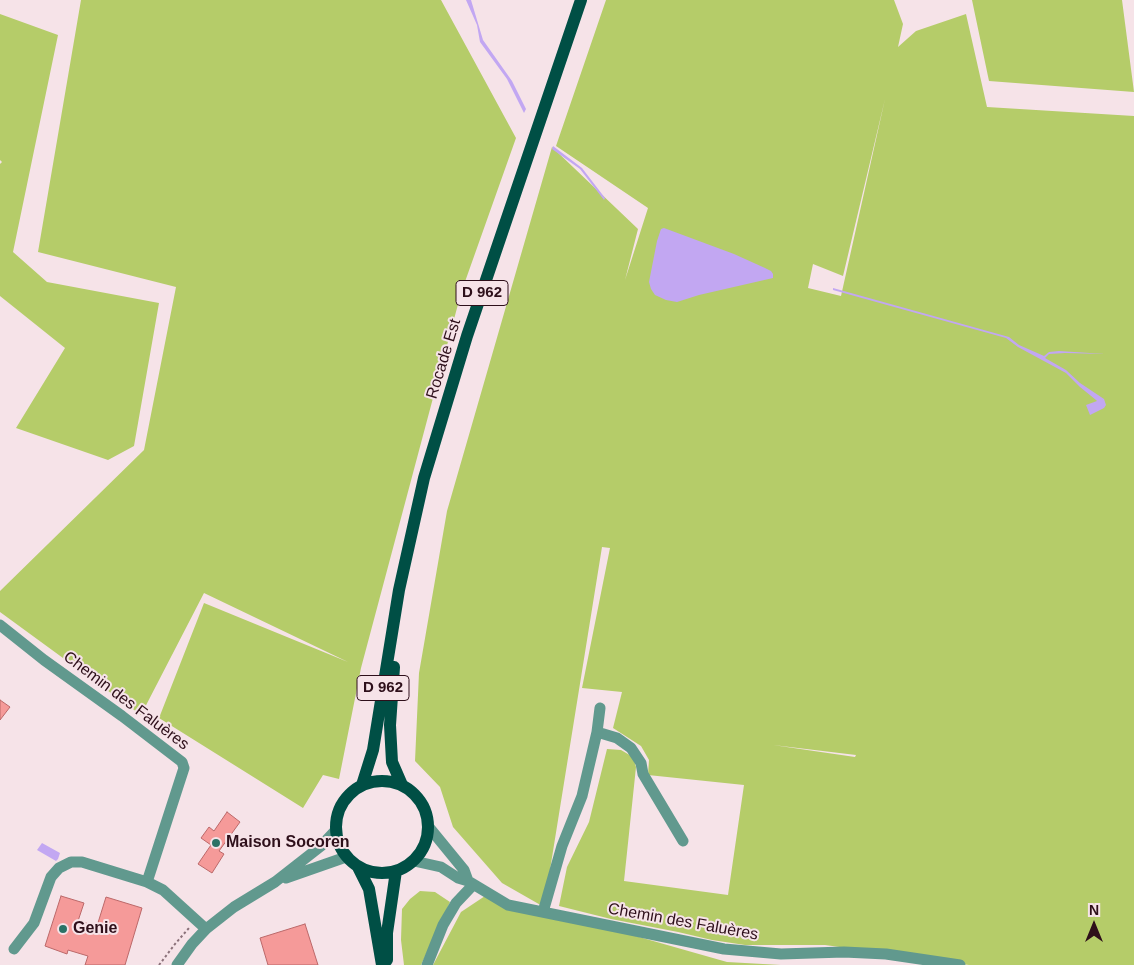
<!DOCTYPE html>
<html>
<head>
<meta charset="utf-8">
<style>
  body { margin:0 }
  #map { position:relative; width:1134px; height:965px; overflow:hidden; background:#f6e3e8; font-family:Arial,sans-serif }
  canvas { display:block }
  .north { position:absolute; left:1069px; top:900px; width:50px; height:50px; -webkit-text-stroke:4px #f6e3e8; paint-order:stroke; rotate:0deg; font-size:14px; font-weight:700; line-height:20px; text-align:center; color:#2e0f1a }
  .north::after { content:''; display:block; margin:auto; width:18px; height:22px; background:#2e0f1a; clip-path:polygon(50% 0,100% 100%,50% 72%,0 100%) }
</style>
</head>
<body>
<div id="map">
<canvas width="1134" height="965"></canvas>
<div class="north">N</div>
</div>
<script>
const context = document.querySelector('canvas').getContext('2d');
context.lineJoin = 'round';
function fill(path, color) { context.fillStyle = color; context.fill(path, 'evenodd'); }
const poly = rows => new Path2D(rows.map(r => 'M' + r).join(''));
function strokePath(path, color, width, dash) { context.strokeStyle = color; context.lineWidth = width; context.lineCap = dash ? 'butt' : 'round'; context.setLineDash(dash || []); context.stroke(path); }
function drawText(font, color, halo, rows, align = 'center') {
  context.font = font + ' Arial,sans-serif'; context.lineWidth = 4; context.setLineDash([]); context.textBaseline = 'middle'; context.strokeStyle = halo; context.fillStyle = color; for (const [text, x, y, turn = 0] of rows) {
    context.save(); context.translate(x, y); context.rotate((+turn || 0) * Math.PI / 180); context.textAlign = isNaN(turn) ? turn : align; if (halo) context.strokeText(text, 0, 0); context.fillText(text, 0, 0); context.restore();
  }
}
fill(poly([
  [81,0,441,0,516,138,461,293,361,668,339,779,323,775,303,808,159,718,204,603,348,662,204,593,141,715,0,612,0,591,144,450,176,287,38,252],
  [606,0,894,0,903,24,898,47,916,31,966,14,987,107,1134,116,1134,965,969,965,825,945,745,945,712,940,678,932,611,919,559,906,567,867,589,822,607,749,621,750,633,757,636,767,624,881,728,895,744,785,648,775,649,760,641,746,613,728,622,692,582,688,610,548,602,547,544,907,502,883,453,827,440,787,415,761,419,673,447,511,552,147,638,229,625,280,648,208,556,146],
  [885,99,841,296,808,288,813,264,843,276],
  [773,745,856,755,855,757],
  [972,0,1122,0,1134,92,989,81],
  [0,14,58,35,13,252,47,282,159,303,134,446,108,460,16,428,65,348,0,296,0,164,2,162,0,160],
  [420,891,435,892,450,902,421,965,404,965,401,940,402,909,410,899],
  [488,894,727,962,781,965,433,965,461,912]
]), '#b5cc69');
fill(poly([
  [466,0,471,0,483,40,512,81,526,109,524,113,507,79,480,42,477,25],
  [553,146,582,168,605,198,604,200,580,169,552,149],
  [664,228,734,254,765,268,771,271,773,274,773,278,699,295,677,302,666,300,655,295,651,289,649,282,657,241,661,229],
  [833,288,1009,337,1019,345,1044,356,1049,352,1059,351,1105,354,1065,353,1049,354,1045,358,1066,370,1080,383,1104,399,1106,405,1104,408,1090,415,1086,405,1097,401,1096,400,1080,387,1066,373,1018,347,1006,338,833,290],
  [42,843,60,853,58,859,56,861,37,850]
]), '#c2a7f2');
const building = poly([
  [0,700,10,707,0,720,0,700],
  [227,812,240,822,219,851,224,854,212,873,198,864,211,845,201,838,209,827,214,831,227,812],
  [61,896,84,903,78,921,97,926,106,897,142,908,125,965,85,965,88,956,68,950,67,954,45,946,61,896],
  [305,924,318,965,268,965,260,938,305,924]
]);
fill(building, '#f59a99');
strokePath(building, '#bb6869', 1);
strokePath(poly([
  [159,965,175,944,189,928]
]), '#8b717a', 2, [2.5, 2.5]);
strokePath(poly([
  [0,625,44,660,122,716,182,762,184,768,147,882],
  [597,732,617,738,631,748,641,763,643,774,683,841],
  [428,826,464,870,468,881],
  [414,861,441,867,458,878,468,881,508,905,724,949,781,954,844,952,886,954,960,965],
  [286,878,346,857],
  [543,912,562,846,582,796,597,732,600,708],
  [14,949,34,923,51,877,59,868,71,862,82,862,147,882,163,890,206,929],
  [177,965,192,944,206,929,234,907,275,882,321,846,335,831],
  [427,965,443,925,456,903,473,885]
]), '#61998e', 11);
strokePath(poly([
  [394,667,390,725,392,762,402,785],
  '336 827a46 46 0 1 1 92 0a46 46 0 1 1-92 0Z',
  [362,785,373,750,399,590,424,478,467,336,581,0],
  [358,867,369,889,382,965],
  [387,960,387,933,396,871]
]), '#004f45', 12);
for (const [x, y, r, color] of [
  [216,843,5,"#2c7266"],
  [63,929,5,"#2c7266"]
]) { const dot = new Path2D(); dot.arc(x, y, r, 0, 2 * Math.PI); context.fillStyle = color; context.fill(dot); strokePath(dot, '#f6e3e8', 2); }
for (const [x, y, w] of [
  [482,293,52],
  [383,688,52]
]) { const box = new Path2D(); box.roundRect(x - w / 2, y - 12.5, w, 25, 4); context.fillStyle = '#f6e3e8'; context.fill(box); strokePath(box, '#2e0f1a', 1); }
drawText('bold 15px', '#2e0f1a', null, [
  ["D 962",482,293],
  ["D 962",383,688]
]);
drawText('16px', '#2e0f1a', '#f6e3e8', [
  ["Rocade Est",444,359,-73],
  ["Chemin des Faluères",126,701,37],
  ["Chemin des Faluères",683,922,10]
]);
drawText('bold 16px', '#2e0f1a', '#f6e3e8', [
  ["Maison Socoren",226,843],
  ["Genie",73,929]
], 'left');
</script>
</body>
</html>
